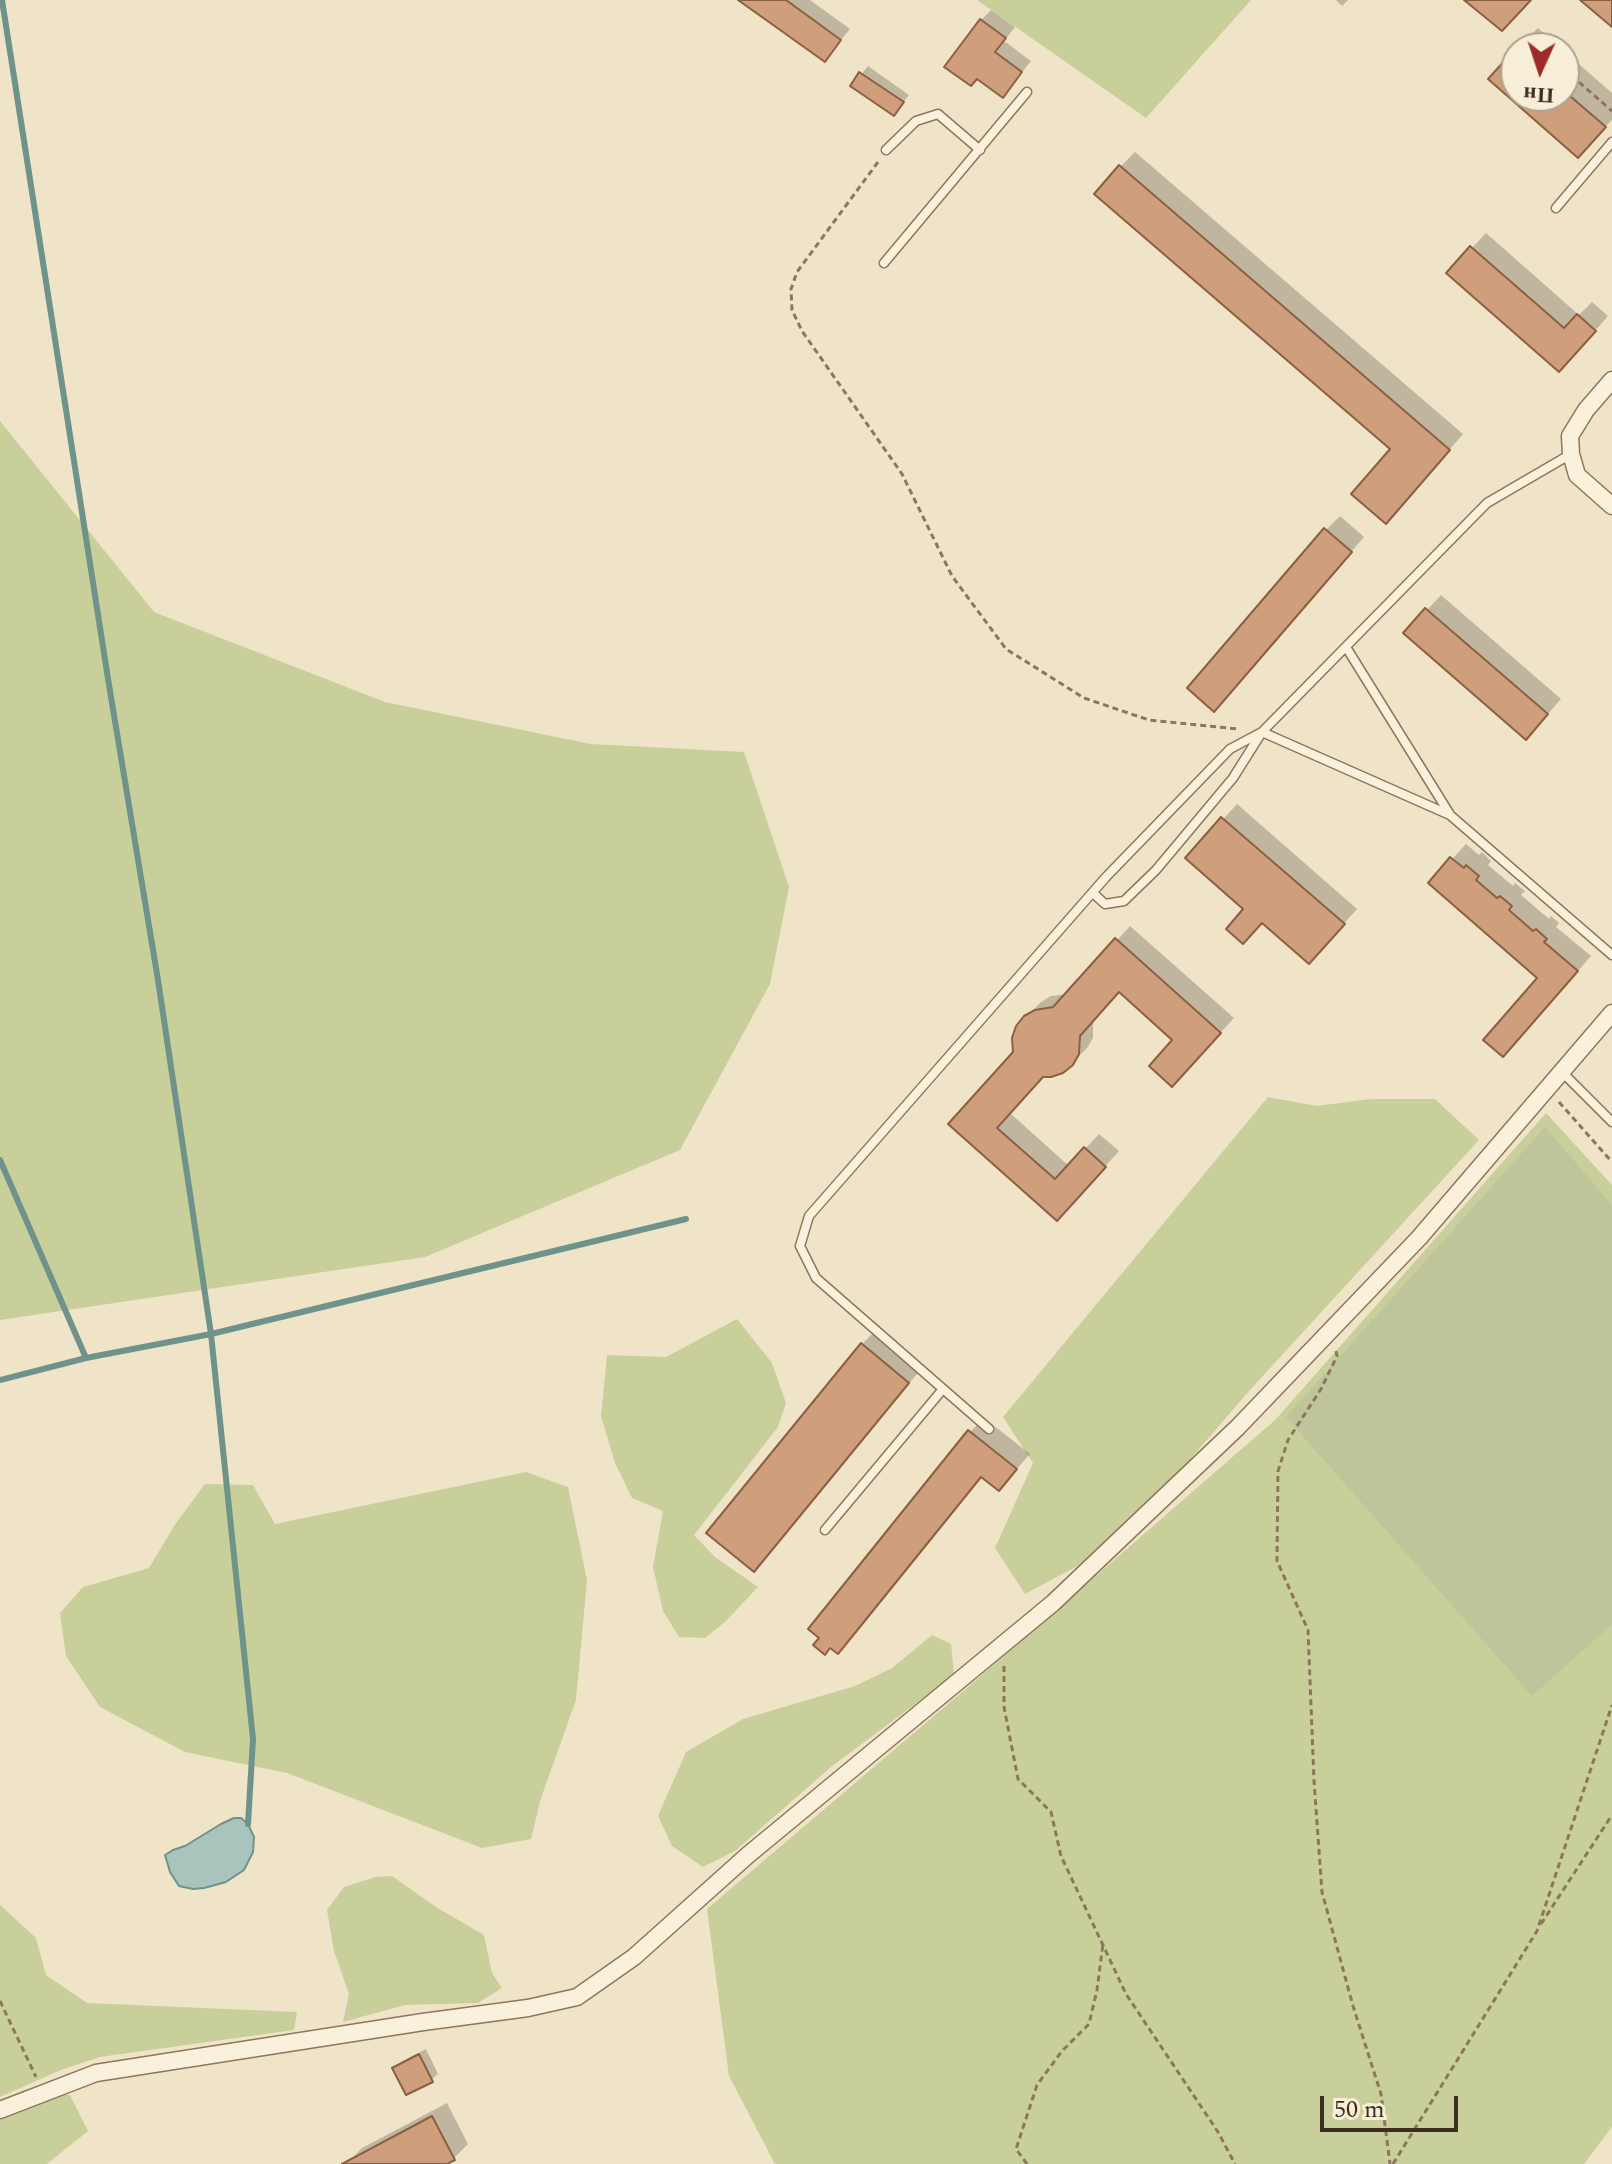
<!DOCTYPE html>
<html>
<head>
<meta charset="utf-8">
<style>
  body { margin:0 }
  #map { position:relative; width:1612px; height:2164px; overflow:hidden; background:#f0e4c8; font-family:Spectral,serif }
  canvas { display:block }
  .north { position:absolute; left:1500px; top:32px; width:80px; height:80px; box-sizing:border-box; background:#f7eed8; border:2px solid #ada18e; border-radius:50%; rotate:183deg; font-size:22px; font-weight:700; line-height:32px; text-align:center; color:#3d2e20 }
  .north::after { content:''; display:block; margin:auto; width:28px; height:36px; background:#9e2a2b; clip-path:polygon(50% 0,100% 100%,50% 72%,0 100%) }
  .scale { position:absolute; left:1320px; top:2096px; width:138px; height:36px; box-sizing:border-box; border:4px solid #3d2e20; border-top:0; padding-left:10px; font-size:24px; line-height:28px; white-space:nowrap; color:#3d2e20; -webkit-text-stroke:6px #f7eed8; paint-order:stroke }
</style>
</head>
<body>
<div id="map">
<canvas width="1612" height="2164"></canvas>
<div class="north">Пн</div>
<div class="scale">50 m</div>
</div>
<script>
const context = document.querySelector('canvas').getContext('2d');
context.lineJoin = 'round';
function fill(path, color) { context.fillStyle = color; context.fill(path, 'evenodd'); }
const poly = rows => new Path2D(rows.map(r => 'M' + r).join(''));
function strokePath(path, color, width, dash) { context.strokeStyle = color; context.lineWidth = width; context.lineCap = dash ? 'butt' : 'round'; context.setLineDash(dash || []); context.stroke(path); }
fill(poly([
  [977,0,1251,0,1146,118],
  [0,421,154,612,385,702,591,744,744,752,789,887,770,984,680,1150,425,1257,0,1320],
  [1268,1097,1317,1106,1370,1099,1435,1099,1479,1140,1250,1390,1168,1485,1087,1561,1025,1594,995,1548,1033,1463,1003,1417],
  [1546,1113,1612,1185,1612,2127,1584,2164,775,2164,729,2076,707,1909,968,1687,1275,1420],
  [737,1319,772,1363,786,1403,778,1427,694,1535,715,1557,758,1587,726,1621,705,1638,679,1637,663,1611,653,1567,663,1511,632,1498,615,1463,601,1416,607,1355,666,1357],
  [526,1472,568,1487,587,1580,576,1700,541,1798,531,1839,482,1848,287,1773,185,1752,100,1707,66,1656,60,1613,83,1587,149,1568,176,1523,205,1484,253,1485,275,1524],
  [932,1635,951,1644,954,1675,831,1767,735,1851,703,1867,672,1846,658,1816,686,1752,743,1719,855,1686,892,1668],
  [392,1876,436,1907,484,1935,492,1973,502,1988,478,2003,405,2005,343,2022,349,1994,334,1951,327,1910,344,1887,375,1877],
  [0,1905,36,1938,46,1975,87,2003,297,2012,294,2030,100,2057,61,2070,0,2097],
  [51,2094,70,2095,88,2131,47,2164,0,2164,0,2116]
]), '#c9cf9b');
fill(poly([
  [1545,1127,1612,1205,1612,1624,1532,1696,1286,1417]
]), '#bfc49a');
const water = poly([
  [234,1818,241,1818,248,1824,254,1837,253,1852,244,1870,226,1882,204,1888,193,1889,179,1886,170,1872,165,1855,173,1850,185,1846,221,1824,234,1818]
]);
fill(water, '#a9c4bc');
strokePath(water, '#6f938a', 2);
fill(poly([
  [742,0,810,0,850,29,825,60],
  [1336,0,1348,0,1342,6],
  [991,10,1015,27,1004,41,1031,61,1003,96,981,20],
  [1538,28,1560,48,1518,48],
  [1516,50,1516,96,1564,96,1564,51,1612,93,1612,120,1578,155,1491,79],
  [868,66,909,95,900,107,852,86],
  [1135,152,1463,434,1400,507,1393,449,1121,166],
  [1486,233,1579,315,1592,302,1608,316,1573,356,1449,273],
  [1340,516,1364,537,1228,695,1326,530],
  [1441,595,1561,699,1540,723,1406,633],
  [1237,804,1357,909,1323,947,1263,921,1246,909,1188,858],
  [1466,844,1479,855,1482,852,1491,861,1488,865,1513,886,1515,883,1525,891,1521,895,1549,919,1551,916,1559,923,1556,927,1591,956,1517,1041,1540,978,1430,883],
  [1130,926,1234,1018,1186,1070,1175,1040,1120,990,1093,1020,1093,1038,1087,1048,1072,1063,1044,1075,1010,1113,1069,1166,1099,1134,1119,1151,1071,1204,951,1124,1015,1053,1026,1017,1041,1002,1051,996,1068,994],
  [876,1330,922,1368,768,1555,754,1569,862,1344],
  [984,1418,1030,1454,999,1489,983,1476,852,1638,838,1652,811,1629,970,1432],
  [426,2049,438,2074,431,2080,394,2068,401,2062],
  [447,2103,468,2144,454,2158,443,2164,349,2164,348,2162,362,2148]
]), '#0003');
strokePath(poly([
  [2,0,109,685,158,980,211,1334,253,1739,248,1824],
  [0,1160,86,1358],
  [0,1380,86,1358,211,1334,686,1219]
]), '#6f938a', 6);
const building = poly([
  [738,0,786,0,841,40,825,62,738,0],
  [1464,0,1531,0,1502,31,1464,0],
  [1580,0,1612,0,1612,27,1580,0],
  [980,19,1006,38,995,52,1022,72,1003,98,977,79,971,86,944,67,980,19],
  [1516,48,1516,96,1570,96,1606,127,1578,158,1488,79,1516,48],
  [859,72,904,102,894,116,850,86,859,72],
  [1119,165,1450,450,1386,524,1351,494,1390,449,1094,194,1119,165],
  [1470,246,1564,328,1577,314,1596,331,1559,372,1446,273,1470,246],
  [1324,528,1352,552,1214,712,1187,688,1324,528],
  [1425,608,1548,714,1526,740,1403,633,1425,608],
  [1221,817,1345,924,1309,964,1262,923,1243,944,1226,929,1243,909,1185,858,1221,817],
  [1450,857,1464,868,1466,865,1479,876,1476,880,1497,898,1500,896,1512,906,1509,910,1533,931,1536,929,1547,939,1544,942,1578,971,1503,1057,1483,1040,1537,978,1428,883,1450,857],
  [1115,938,1221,1033,1172,1087,1149,1066,1172,1040,1119,992,1080,1036,1079,1054,1073,1065,1063,1073,1051,1077,1043,1077,997,1128,1055,1179,1084,1147,1106,1167,1057,1221,948,1124,1013,1052,1012,1038,1016,1026,1024,1016,1035,1010,1053,1007,1115,938],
  [861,1343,909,1383,754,1572,706,1533,861,1343],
  [968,1430,1017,1469,999,1491,981,1477,838,1654,830,1648,825,1655,813,1645,819,1638,808,1629,968,1430],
  [419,2054,433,2082,406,2095,392,2068,419,2054],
  [432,2116,455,2160,447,2164,342,2164,432,2116]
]);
fill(building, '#cf9f7d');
strokePath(building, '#8d5f41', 2);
const service = poly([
  [886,150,916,121,938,114,980,150],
  [1556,208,1612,142],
  [884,263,1027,92],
  [1346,647,1449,813],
  [1093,893,1105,904,1124,901,1156,870,1233,778,1262,732,1487,503,1571,454],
  [1562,1072,1612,1122],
  [989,1429,816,1278,800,1246,809,1216,1106,877,1230,749,1262,732,1450,815,1612,955],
  [825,1530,943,1389]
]);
const minor = poly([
  [1612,380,1586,410,1570,436,1571,454,1577,475,1612,506],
  [0,2110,96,2073,423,2022,528,2008,577,1997,634,1957,748,1855,1053,1603,1238,1427,1419,1238,1612,1013]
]);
strokePath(service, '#8d765c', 11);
strokePath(minor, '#8d765c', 19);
strokePath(poly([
  [1530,40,1539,48],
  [1564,69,1612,111],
  [878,162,797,272,791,289,792,310,802,331,902,474,952,576,1006,649,1084,698,1149,720,1238,729],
  [1559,1102,1612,1162],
  [1336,1351,1337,1356,1321,1389,1288,1440,1278,1471,1277,1561,1308,1630,1314,1781,1322,1892,1353,2006,1381,2094,1390,2164],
  [1004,1666,1004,1707,1018,1779,1051,1812,1061,1856,1126,1994,1218,2132,1235,2164],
  [1541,1924,1612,1815],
  [0,2001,36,2077],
  [1027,2164,1016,2149,1037,2085,1062,2051,1089,2024,1097,1990,1103,1944],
  [1393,2164,1537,1931,1612,1705]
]), '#8d765c', 3, [6, 4]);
strokePath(service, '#faf1dc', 8);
strokePath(minor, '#faf1dc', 16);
</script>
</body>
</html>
